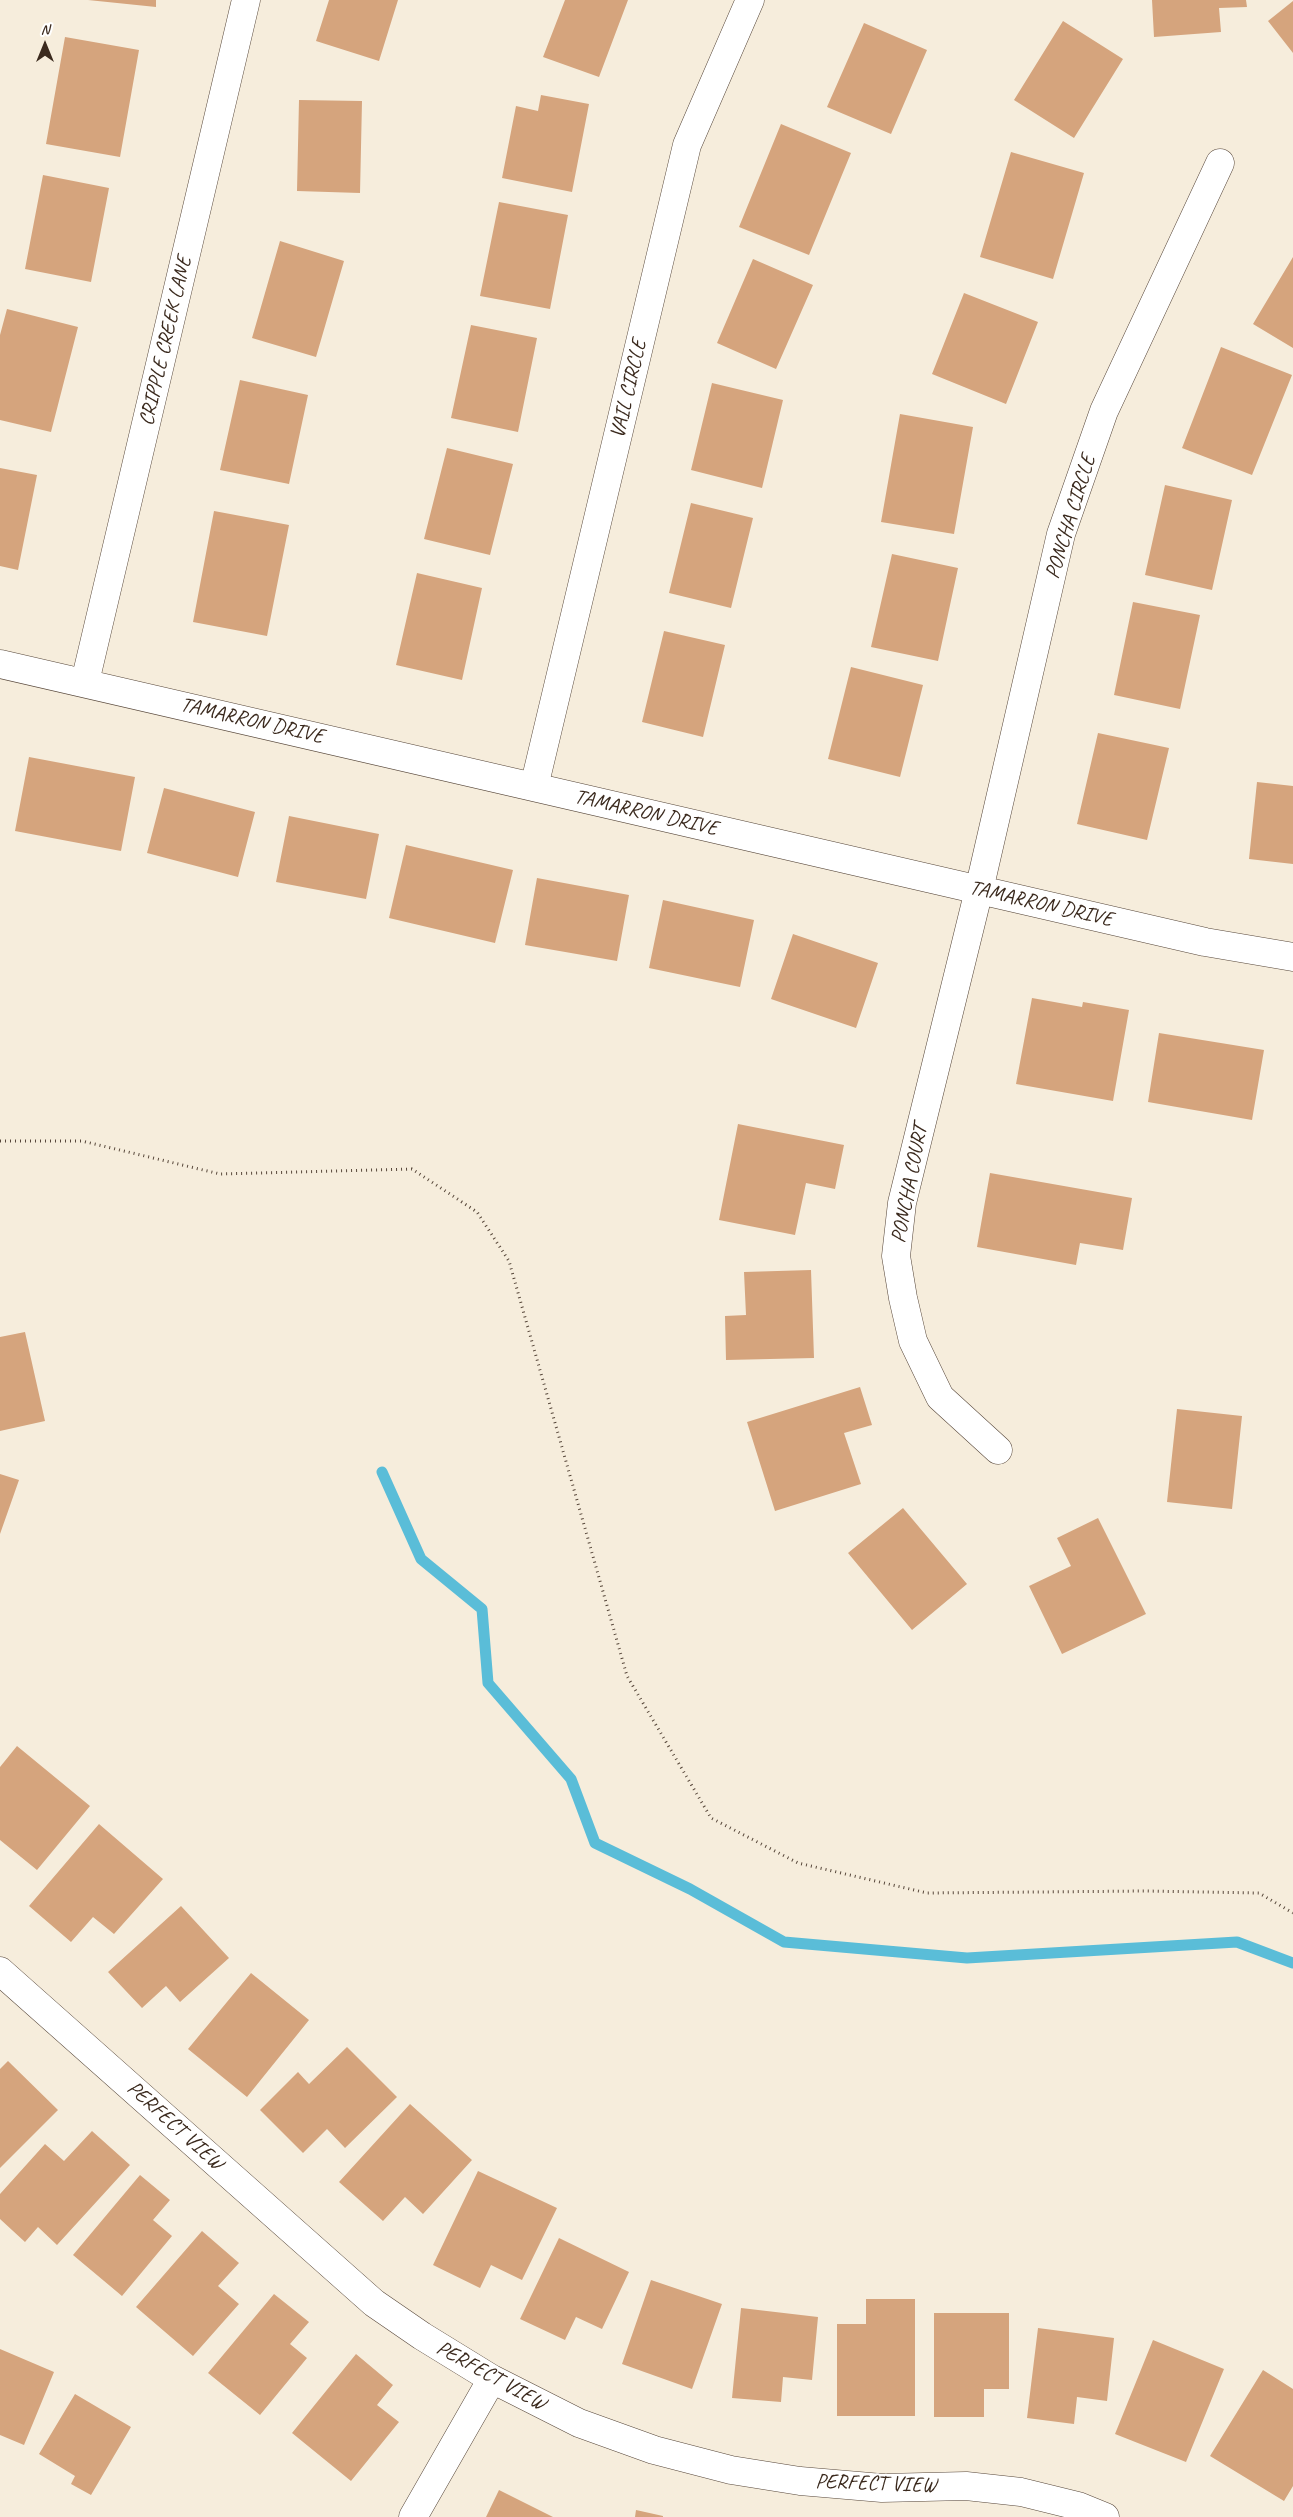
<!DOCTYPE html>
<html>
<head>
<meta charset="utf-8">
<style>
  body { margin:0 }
  #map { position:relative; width:1293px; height:2517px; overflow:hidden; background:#f6eddc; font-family:Caveat,sans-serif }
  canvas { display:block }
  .north { position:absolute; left:20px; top:20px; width:50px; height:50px; -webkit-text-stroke:4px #fff; paint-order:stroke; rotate:0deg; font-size:14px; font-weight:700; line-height:20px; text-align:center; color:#3b2a1e }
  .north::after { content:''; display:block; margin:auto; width:18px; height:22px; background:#3b2a1e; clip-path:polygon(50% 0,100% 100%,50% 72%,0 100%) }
</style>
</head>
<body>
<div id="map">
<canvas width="1293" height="2517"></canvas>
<div class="north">N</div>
</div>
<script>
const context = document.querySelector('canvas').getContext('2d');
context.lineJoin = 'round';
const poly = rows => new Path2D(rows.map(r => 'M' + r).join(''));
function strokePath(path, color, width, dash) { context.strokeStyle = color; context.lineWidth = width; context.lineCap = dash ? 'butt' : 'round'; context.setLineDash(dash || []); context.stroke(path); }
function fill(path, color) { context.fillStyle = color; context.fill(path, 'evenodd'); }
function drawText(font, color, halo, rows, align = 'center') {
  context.font = font + ' Caveat,sans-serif'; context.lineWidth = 4; context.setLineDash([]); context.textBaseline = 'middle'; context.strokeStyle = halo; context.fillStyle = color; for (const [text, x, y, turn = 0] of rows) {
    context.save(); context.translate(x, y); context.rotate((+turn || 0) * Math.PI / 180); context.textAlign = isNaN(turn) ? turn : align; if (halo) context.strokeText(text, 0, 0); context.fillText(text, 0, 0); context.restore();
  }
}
strokePath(poly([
  [382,1472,421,1559,482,1609,488,1683,571,1779,595,1843,690,1889,784,1942,967,1958,1237,1942,1293,1963]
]), '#5abdd8', 11);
fill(poly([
  [88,0,156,0,156,7],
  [329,0,398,0,379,61,316,41],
  [565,0,628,0,599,77,543,57],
  [1152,0,1246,0,1247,7,1219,8,1221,32,1154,37],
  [1293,1,1293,53,1268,21],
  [1063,21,1123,59,1074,138,1014,100],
  [864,23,927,50,891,134,827,107],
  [65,37,139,50,120,157,46,144],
  [541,95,589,104,572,192,502,178,516,106,538,111],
  [299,100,362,101,360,193,297,191],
  [781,124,851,153,809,255,739,227],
  [1011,152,1084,173,1053,279,980,257],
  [43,175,109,188,91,282,25,269],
  [499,202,568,215,550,309,480,296],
  [280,241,344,261,316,357,252,338],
  [1293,257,1293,348,1253,324],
  [753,259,813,285,776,369,717,343],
  [964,293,1038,322,1006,404,932,374],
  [7,309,78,327,51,432,0,420,0,335],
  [471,325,537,338,518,432,451,418],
  [1221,347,1292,375,1252,475,1182,448],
  [240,380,308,395,289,484,220,470],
  [712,383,783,400,762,488,691,470],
  [900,414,973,427,954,534,881,522],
  [447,448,513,464,490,555,424,539],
  [0,468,37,475,18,570,0,566],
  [1165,485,1232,500,1212,590,1145,575],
  [691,503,753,518,731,608,669,593],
  [214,511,289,525,267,636,193,622],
  [892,554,958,568,938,661,871,647],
  [417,573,482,588,462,680,396,665],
  [1133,602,1200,615,1180,709,1114,695],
  [664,631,725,645,703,737,642,722],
  [851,667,923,685,900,777,828,759],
  [1098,733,1169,748,1147,840,1077,824],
  [29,757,135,777,121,851,15,831],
  [1257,782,1293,786,1293,864,1249,859],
  [164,788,255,812,238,877,147,853],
  [289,816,379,834,366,899,276,882],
  [406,845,513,870,495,943,389,918],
  [537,878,629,895,617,961,525,945],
  [663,900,754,920,740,987,649,968],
  [793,934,878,963,856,1028,771,999],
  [1032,998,1082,1007,1083,1002,1129,1010,1113,1101,1016,1084],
  [1159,1033,1264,1050,1252,1120,1148,1102],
  [738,1124,844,1145,835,1189,806,1183,795,1235,719,1220],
  [990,1173,1132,1198,1123,1250,1080,1243,1076,1265,977,1247],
  [811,1270,814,1358,726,1360,725,1316,746,1315,744,1272],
  [25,1332,45,1421,0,1431,0,1337],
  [860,1387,872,1425,844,1433,861,1484,775,1511,747,1422],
  [1177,1409,1242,1416,1232,1509,1167,1502],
  [0,1474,19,1480,0,1534],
  [903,1508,967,1584,912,1630,848,1553],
  [1098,1518,1146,1614,1062,1654,1029,1586,1071,1566,1057,1538],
  [17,1746,90,1806,37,1870,0,1840,0,1767],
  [99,1824,163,1879,114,1934,93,1917,71,1942,29,1906],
  [181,1906,229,1958,180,2002,166,1986,142,2008,108,1972],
  [251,1973,309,2020,247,2097,188,2049],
  [347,2047,397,2097,345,2148,327,2129,303,2153,260,2110,298,2072,309,2084],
  [8,2061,58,2110,0,2168,0,2069],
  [410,2104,472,2160,423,2214,405,2197,383,2221,339,2182],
  [92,2131,130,2165,57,2245,38,2227,25,2242,0,2219,0,2194,45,2144,64,2161],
  [478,2171,557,2208,522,2280,491,2265,480,2288,433,2265],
  [140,2175,170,2200,153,2220,172,2236,122,2296,73,2255],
  [202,2231,239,2263,218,2286,239,2304,193,2356,136,2307],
  [559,2238,629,2272,602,2329,576,2317,565,2340,520,2319],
  [651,2280,722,2304,692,2389,622,2364],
  [274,2294,309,2322,290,2344,307,2358,260,2415,208,2373],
  [866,2299,915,2299,915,2416,837,2416,837,2324,866,2324],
  [741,2308,818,2317,812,2380,783,2377,781,2402,732,2398],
  [934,2313,1009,2313,1009,2389,984,2389,984,2417,934,2417],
  [1038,2328,1114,2338,1107,2401,1077,2397,1074,2424,1027,2418],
  [1153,2340,1224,2369,1186,2462,1115,2434],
  [0,2349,54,2372,24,2445,0,2435],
  [356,2354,393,2385,377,2405,399,2422,351,2481,292,2433],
  [1263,2370,1293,2389,1293,2486,1284,2501,1210,2456],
  [75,2394,131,2427,91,2495,71,2484,75,2476,39,2454],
  [499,2490,553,2517,486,2517],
  [636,2510,663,2516,663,2517,635,2517]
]), '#d5a47d');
const street = poly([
  [0,664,1205,942,1293,957],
  [85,682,246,0],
  [534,787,687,145,750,0],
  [998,1450,940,1397,913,1341,903,1298,896,1256,902,1203,979,890,1061,534,1104,411,1220,163],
  [0,1971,374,2303,422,2336,492,2379,579,2423,654,2450,731,2470,800,2481,882,2488,966,2486,1021,2492,1078,2506,1105,2517],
  [413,2517,492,2379]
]);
strokePath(street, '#57473a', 29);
strokePath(poly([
  [0,1141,82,1141,220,1174,412,1169,477,1212,509,1261,627,1676,711,1818,798,1863,927,1893,1146,1891,1259,1893,1293,1913]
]), '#57473a', 3, [1, 4]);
strokePath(street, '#fff', 28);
drawText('21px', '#3b2a1e', '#fff', [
  ["CRIPPLE CREEK LANE",166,341,-77],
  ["VAIL CIRCLE",629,389,-77],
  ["PONCHA CIRCLE",1071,517,-73],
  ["TAMARRON DRIVE",252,721,13],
  ["TAMARRON DRIVE",646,813,13],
  ["TAMARRON DRIVE",1041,904,13],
  ["PONCHA COURT",910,1184,-79],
  ["PERFECT VIEW",175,2126,42],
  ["PERFECT VIEW",491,2376,29],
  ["PERFECT VIEW",876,2484,2]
]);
</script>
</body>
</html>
